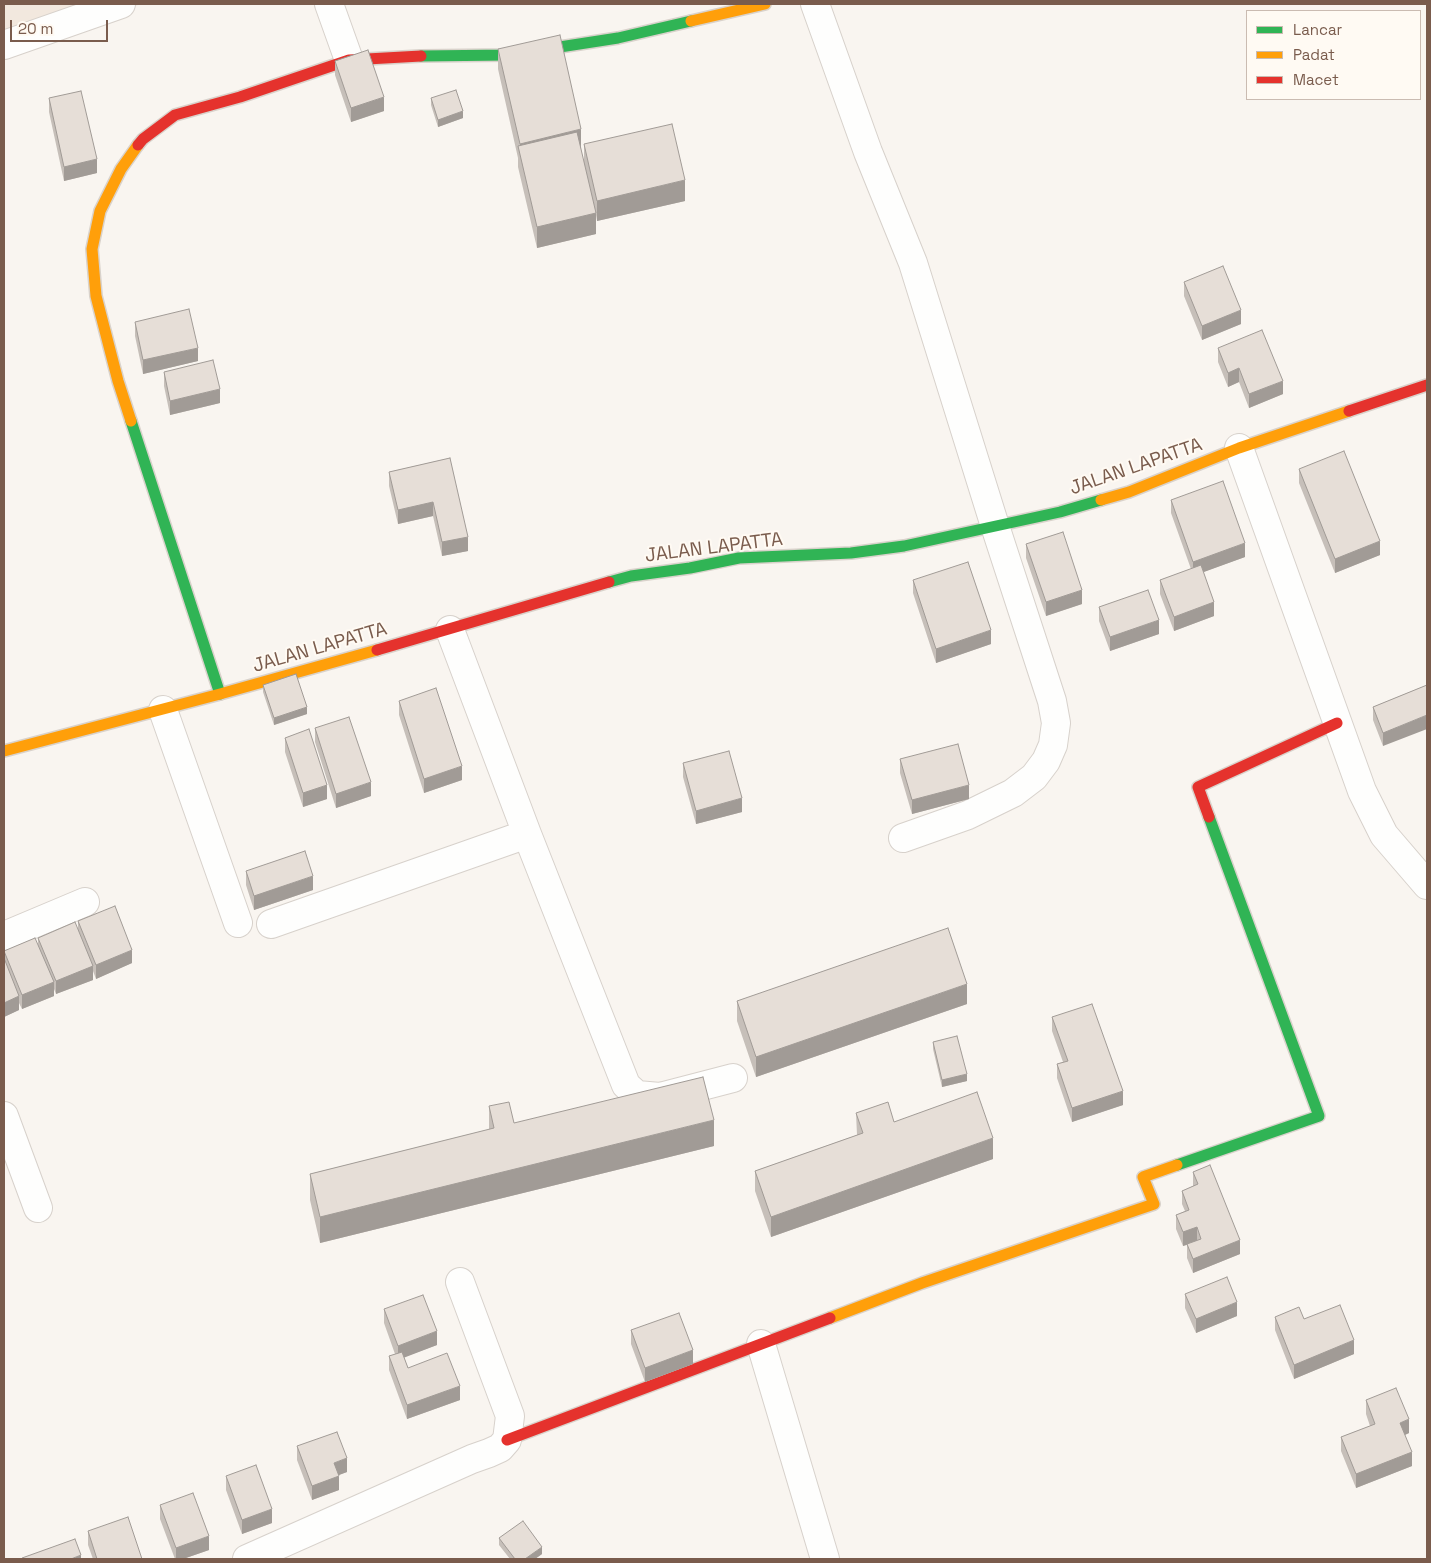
<!DOCTYPE html>
<html>
<head>
<meta charset="utf-8">
<style>
  body { margin:0 }
  #map { position:relative; width:1431px; height:1563px; overflow:hidden; background:#f9f5f0; font-family:"Space Grotesk",sans-serif }
  canvas { display:block }
  .frame { position:absolute; inset:0; border:5px solid #7a5c4d; pointer-events:none }
  .legend { position:absolute; left:1246px; top:10px; width:175px; height:90px; box-sizing:border-box; background:#fffaf3; border:1px solid #cabbb1; margin:0; padding:6px 9px; list-style:none; font-size:15px; color:#7a5c4d }
  .legend li { display:flex; align-items:center; gap:10px; height:25px }
  .legend b { width:25px; border:1px solid #cabbb1 }
  .scale { position:absolute; left:10px; top:20px; width:98px; height:22px; box-sizing:border-box; border:2px solid #7a5c4d; border-top:0; padding-left:6px; font-size:15px; line-height:18px; white-space:nowrap; color:#7a5c4d; -webkit-text-stroke:4px #fffaf3; paint-order:stroke }
</style>
</head>
<body>
<div id="map">
<canvas width="1431" height="1563"></canvas>
<div class="frame"></div>
<ul class="legend">
<li><b style="height:6px;background:#30b455"></b>Lancar</li>
<li><b style="height:6px;background:#ff9f0a"></b>Padat</li>
<li><b style="height:6px;background:#e5322d"></b>Macet</li>
</ul>
<div class="scale">20 m</div>
</div>
<script>
const context = document.querySelector('canvas').getContext('2d');
context.lineJoin = 'round';
function fill(path, color) { context.fillStyle = color; context.fill(path, 'evenodd'); }
const poly = rows => new Path2D(rows.map(r => 'M' + r).join(''));
function strokePath(path, color, width, dash) { context.strokeStyle = color; context.lineWidth = width; context.lineCap = dash ? 'butt' : 'round'; context.setLineDash(dash || []); context.stroke(path); }
function drawText(font, color, halo, rows, align = 'center') {
  context.font = font + ' "Space Grotesk",sans-serif'; context.lineWidth = 4; context.setLineDash([]); context.textBaseline = 'middle'; context.strokeStyle = halo; context.fillStyle = color; for (const [text, x, y, turn = 0] of rows) {
    context.save(); context.translate(x, y); context.rotate((+turn || 0) * Math.PI / 180); context.textAlign = isNaN(turn) ? turn : align; if (halo) context.strokeText(text, 0, 0); context.fillText(text, 0, 0); context.restore();
  }
}
fill(poly([
  [4,4,141,4,4,52]
]), '#f2e8de');
const street = poly([
  [329,4,349,60],
  [815,4,868,152,913,263,995,526,1052,701,1056,723,1053,745,1046,761,1034,777,1013,793,968,815,903,838],
  [4,45,121,4],
  [1239,448,1362,791,1384,835,1427,885],
  [450,630,527,834,626,1085,637,1095,660,1097,733,1078],
  [163,710,238,923],
  [271,924,527,834],
  [4,936,85,902],
  [4,1116,38,1208],
  [761,1344,825,1559],
  [247,1559,472,1459,489,1453,500,1448,507,1440,510,1416,460,1282]
]);
const fast = poly([
  [421,56,508,55,618,38,691,21],
  [131,421,220,694],
  [609,582,631,576,690,568,739,558,851,553,904,546,1060,512,1101,500],
  [1177,1165,1319,1116,1209,817]
]);
const slow = poly([
  [691,21,765,4],
  [131,421,118,381,96,296,92,249,100,211,121,169,138,145],
  [1101,500,1129,492,1239,448,1349,411],
  [4,751,220,694,377,650],
  [830,1318,922,1283,1154,1204,1143,1177,1177,1165]
]);
const jam = poly([
  [138,145,143,139,175,115,240,97,349,60,421,56],
  [1349,411,1427,385],
  [377,650,609,582],
  [1209,817,1198,787,1337,723],
  [507,1440,830,1318]
]);
strokePath(street, '#d7d1cb', 30);
strokePath(fast, '#d9d2cb', 14);
strokePath(slow, '#d9d2cb', 14);
strokePath(jam, '#d9d2cb', 14);
strokePath(street, '#fefefd', 28);
strokePath(fast, '#30b455', 11);
strokePath(slow, '#ff9f0a', 11);
strokePath(jam, '#e5322d', 11);
fill(poly([
  [498,49,581,150,584,163,584,144,685,201,597,221,596,215,596,234,537,248,518,167,518,158,498,69],
  [335,61,384,111,351,122,335,75],
  [49,98,97,173,64,181,49,112],
  [431,98,463,118,438,127,431,105],
  [1184,282,1241,324,1202,340,1184,296],
  [135,322,198,361,143,374,135,336],
  [1218,348,1283,394,1249,408,1239,382,1228,387,1218,362],
  [164,372,220,403,170,415,164,386],
  [450,458,468,551,442,556,433,516,398,524,389,486,389,472],
  [1299,469,1380,555,1335,573,1299,483],
  [1171,500,1245,557,1203,572,1214,616,1174,631,1160,594,1160,580,1191,569,1171,513],
  [1026,544,1082,604,1046,616,1026,558],
  [913,580,991,644,936,663,913,593],
  [1099,607,1159,634,1110,651,1099,621],
  [263,685,307,714,274,725,263,692],
  [1427,685,1383,746,1373,720,1373,707],
  [399,701,462,780,424,793,399,715],
  [315,728,371,796,336,808,315,742],
  [285,738,327,799,303,807,285,752],
  [900,759,969,799,912,814,900,773],
  [683,763,742,812,696,824,683,777],
  [246,871,313,890,254,910,246,885],
  [78,921,132,963,96,979,93,971,93,980,56,994,54,989,54,996,22,1009,19,1003,19,1010,4,1017,4,951,38,945,38,938,78,930],
  [737,1001,967,1004,756,1077,737,1021],
  [1052,1017,1123,1105,1072,1122,1057,1078,1057,1064,1063,1062,1052,1031],
  [933,1042,967,1081,942,1087,933,1049],
  [489,1106,514,1123,714,1146,320,1243,310,1200,310,1174,489,1130],
  [856,1113,894,1122,993,1159,771,1237,755,1191,755,1171,857,1135],
  [1193,1172,1240,1254,1193,1273,1187,1258,1187,1245,1183,1246,1176,1229,1176,1215,1185,1211,1182,1204,1182,1191,1193,1186],
  [1185,1294,1237,1316,1196,1333,1185,1308],
  [384,1309,437,1345,404,1357,408,1368,460,1400,407,1419,389,1370,389,1356,395,1354,384,1323],
  [1275,1317,1304,1319,1354,1354,1294,1379,1275,1330],
  [631,1330,693,1364,645,1382,631,1344],
  [1366,1400,1409,1433,1405,1435,1412,1466,1356,1488,1341,1451,1341,1437,1370,1426,1366,1414],
  [297,1446,347,1472,338,1475,339,1490,312,1500,297,1460],
  [226,1476,272,1523,242,1534,226,1490],
  [160,1505,209,1550,183,1559,175,1559,160,1519],
  [88,1531,142,1559,93,1559,88,1545],
  [499,1538,542,1554,535,1559,510,1559,499,1545]
]), '#c6bfb9');
fill(poly([
  [384,97,384,111,351,122,351,108],
  [463,111,463,118,438,127,438,120],
  [581,129,581,150,520,152,520,144],
  [97,159,97,173,64,181,64,167],
  [685,180,685,201,597,221,597,201],
  [596,213,596,234,537,248,537,227],
  [1241,310,1241,324,1202,340,1202,326],
  [198,348,198,361,143,374,143,360],
  [1239,368,1239,382,1228,387,1228,373],
  [1283,381,1283,394,1249,408,1249,394],
  [220,389,220,403,170,415,170,401],
  [433,502,433,516,398,524,398,510],
  [468,537,468,551,442,556,442,542],
  [1380,541,1380,555,1335,573,1335,559],
  [1245,543,1245,557,1193,576,1193,562],
  [1082,590,1082,604,1046,616,1046,602],
  [1214,602,1214,616,1174,631,1174,617],
  [1159,620,1159,634,1110,651,1110,637],
  [991,630,991,644,936,663,936,649],
  [307,707,307,714,274,725,274,718],
  [1427,715,1427,729,1383,746,1383,733],
  [462,766,462,780,424,793,424,779],
  [371,782,371,796,336,808,336,794],
  [327,785,327,799,303,807,303,793],
  [969,785,969,799,912,814,912,800],
  [742,798,742,812,696,824,696,811],
  [313,876,313,890,254,910,254,896],
  [132,950,132,963,96,979,96,965],
  [93,966,93,980,56,994,56,981],
  [54,982,54,996,22,1009,22,995],
  [967,984,967,1004,756,1077,756,1057],
  [19,996,19,1010,4,1017,4,1003],
  [967,1074,967,1081,942,1087,942,1080],
  [1123,1091,1123,1105,1072,1122,1072,1108],
  [714,1120,714,1146,320,1243,320,1217],
  [993,1138,993,1159,771,1237,771,1217],
  [1197,1227,1197,1241,1183,1246,1183,1232],
  [1240,1240,1240,1254,1193,1273,1193,1259],
  [1237,1302,1237,1316,1196,1333,1196,1319],
  [437,1331,437,1345,398,1360,398,1346],
  [1354,1340,1354,1354,1294,1379,1294,1365],
  [693,1350,693,1364,645,1382,645,1368],
  [460,1386,460,1400,407,1419,407,1405],
  [1409,1419,1409,1433,1400,1437,1400,1423],
  [1412,1452,1412,1466,1356,1488,1356,1474],
  [347,1458,347,1472,334,1477,334,1463],
  [339,1476,339,1490,312,1500,312,1486],
  [272,1509,272,1523,242,1534,242,1520],
  [209,1536,209,1550,183,1559,176,1559,176,1548],
  [542,1547,542,1554,535,1559,525,1559],
  [81,1555,81,1559,71,1559]
]), '#a19b96');
const building = poly([
  [560,35,581,129,520,144,498,49,560,35],
  [368,50,384,97,351,108,335,61,368,50],
  [456,90,463,111,438,120,431,98,456,90],
  [81,91,97,159,64,167,49,98,81,91],
  [672,124,685,180,597,201,584,144,672,124],
  [577,132,596,213,537,227,518,146,577,132],
  [1223,266,1241,310,1202,326,1184,282,1223,266],
  [189,309,198,348,143,360,135,322,189,309],
  [1262,330,1283,381,1249,394,1239,368,1228,373,1218,348,1262,330],
  [213,360,220,389,170,401,164,372,213,360],
  [1344,451,1380,541,1335,559,1299,469,1344,451],
  [450,458,468,537,442,542,433,502,398,510,389,472,450,458],
  [1223,481,1245,543,1193,562,1171,500,1223,481],
  [1063,532,1082,590,1046,602,1026,544,1063,532],
  [968,562,991,630,936,649,913,580,968,562],
  [1201,565,1214,602,1174,617,1160,580,1201,565],
  [1148,590,1159,620,1110,637,1099,607,1148,590],
  [296,674,307,707,274,718,263,685,296,674],
  [1427,685,1427,715,1383,733,1373,707,1427,685],
  [436,688,462,766,424,779,399,701,436,688],
  [349,717,371,782,336,794,315,728,349,717],
  [309,729,327,785,303,793,285,738,309,729],
  [958,744,969,785,912,800,900,759,958,744],
  [729,751,742,798,696,811,683,763,729,751],
  [305,851,313,876,254,896,246,871,305,851],
  [115,906,132,950,96,965,78,921,115,906],
  [75,922,93,966,56,981,38,938,75,922],
  [948,928,967,984,756,1057,737,1001,948,928],
  [35,938,54,982,22,995,4,951,35,938],
  [4,958,19,996,4,1003,4,958],
  [1092,1004,1123,1091,1072,1108,1057,1064,1068,1061,1052,1017,1092,1004],
  [957,1036,967,1074,942,1080,933,1042,957,1036],
  [703,1077,714,1120,320,1217,310,1174,494,1128,489,1106,509,1102,514,1123,703,1077],
  [977,1092,993,1138,771,1217,755,1171,863,1133,856,1113,888,1102,894,1122,977,1092],
  [1210,1165,1240,1240,1193,1259,1187,1244,1201,1239,1197,1227,1183,1232,1176,1215,1189,1210,1182,1191,1198,1184,1193,1172,1210,1165],
  [1227,1277,1237,1302,1196,1319,1185,1294,1227,1277],
  [423,1295,437,1331,398,1346,384,1309,423,1295],
  [1340,1305,1354,1340,1294,1365,1275,1317,1299,1307,1304,1319,1340,1305],
  [679,1313,693,1350,645,1368,631,1330,679,1313],
  [402,1352,408,1368,447,1353,460,1386,407,1405,389,1356,402,1352],
  [1396,1388,1409,1419,1400,1423,1412,1452,1356,1474,1341,1437,1375,1424,1366,1400,1396,1388],
  [337,1432,347,1458,334,1463,339,1476,312,1486,297,1446,337,1432],
  [256,1465,272,1509,242,1520,226,1476,256,1465],
  [193,1493,209,1536,176,1548,160,1505,193,1493],
  [128,1517,142,1559,97,1559,88,1531,128,1517],
  [523,1521,542,1547,525,1559,515,1559,499,1538,523,1521],
  [75,1539,81,1555,71,1559,23,1559,22,1558,75,1539]
]);
fill(building, '#e6ded7');
strokePath(building, '#a19b96', 1);
drawText('19px', '#7a5c4d', '#fffaf3', [
  ["JALAN LAPATTA",1136,467,-19],
  ["JALAN LAPATTA",714,548,-7],
  ["JALAN LAPATTA",320,648,-16]
]);
</script>
</body>
</html>
